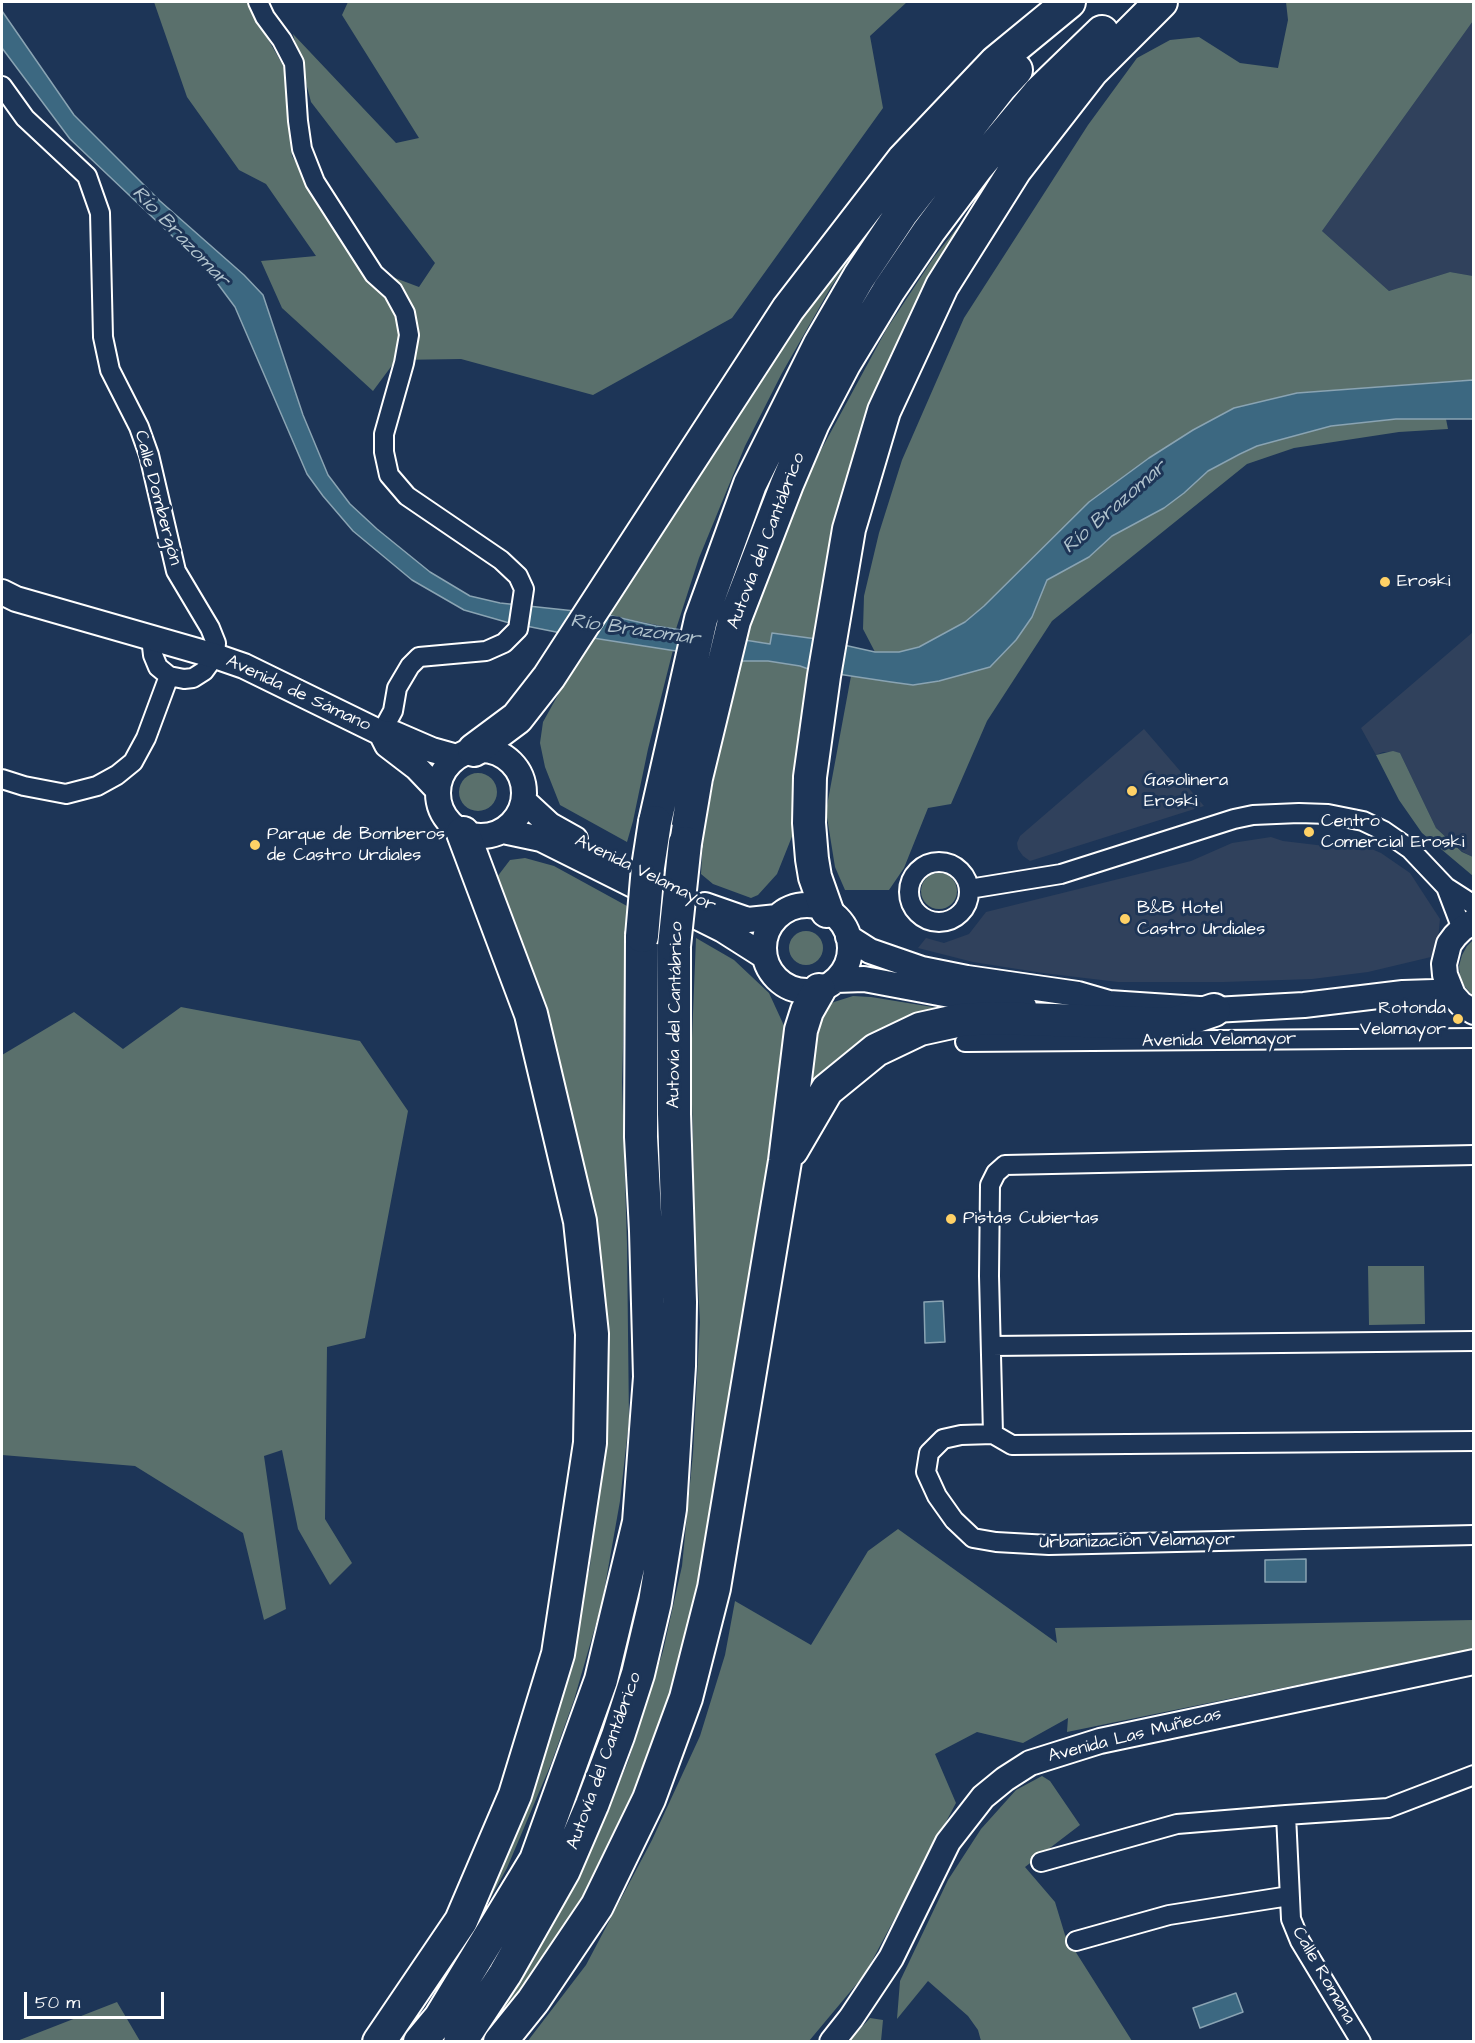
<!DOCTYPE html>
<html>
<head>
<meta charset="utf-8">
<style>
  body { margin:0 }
  #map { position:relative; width:1475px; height:2043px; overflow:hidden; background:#1d3557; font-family:"Architects Daughter",sans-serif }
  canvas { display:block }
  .frame { position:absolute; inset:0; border:3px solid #fff; pointer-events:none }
  .scale { position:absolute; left:24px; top:1992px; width:140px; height:27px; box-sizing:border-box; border:3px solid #fff; border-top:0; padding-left:8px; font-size:18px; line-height:21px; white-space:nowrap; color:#fff; -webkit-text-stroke:4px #1d3557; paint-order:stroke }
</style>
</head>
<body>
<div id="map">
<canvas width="1475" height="2043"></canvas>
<div class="frame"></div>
<div class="scale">50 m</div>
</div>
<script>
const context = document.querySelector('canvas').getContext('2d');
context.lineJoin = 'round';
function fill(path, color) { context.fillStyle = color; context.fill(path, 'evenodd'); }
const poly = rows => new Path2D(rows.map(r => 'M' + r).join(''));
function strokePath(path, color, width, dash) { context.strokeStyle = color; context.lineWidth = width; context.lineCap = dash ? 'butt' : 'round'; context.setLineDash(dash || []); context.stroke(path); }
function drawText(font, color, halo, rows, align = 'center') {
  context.font = font + ' "Architects Daughter",sans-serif'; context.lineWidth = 6; context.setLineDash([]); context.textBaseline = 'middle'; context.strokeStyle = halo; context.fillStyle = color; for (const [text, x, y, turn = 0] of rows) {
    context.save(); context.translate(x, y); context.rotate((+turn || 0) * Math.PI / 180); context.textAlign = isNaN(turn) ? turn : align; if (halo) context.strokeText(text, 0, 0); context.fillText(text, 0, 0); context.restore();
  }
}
fill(poly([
  [1473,21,1473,276,1450,272,1389,291,1322,231],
  [1473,632,1473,857,1463,852,1436,828,1400,753,1383,752,1376,755,1361,728],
  [1144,729,1181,772,1179,777,1204,806,1030,861,1023,856,1018,849,1017,843,1020,836],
  [1271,837,1283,841,1342,848,1355,842,1381,853,1410,873,1440,919,1438,940,1431,957,1368,972,1312,979,1224,982,1118,982,1043,973,973,962,918,948,926,938,944,943,969,934,986,912,1191,861,1232,843]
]), '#30415c');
fill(poly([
  [154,2,247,2,285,69,292,156,358,264,419,287,435,263,311,102,293,34,396,143,419,138,342,15,348,2,907,2,870,36,883,108,732,318,593,395,461,359,396,360,373,391,282,308,261,261,316,256,266,184,239,170,187,97],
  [1286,2,1473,2,1473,21,1322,231,1389,291,1450,272,1473,276,1473,380,1297,393,1234,408,1193,430,1149,458,1089,502,984,606,965,622,919,647,899,652,875,652,863,629,864,596,879,533,902,460,964,318,1088,125,1137,58,1170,40,1199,37,1240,63,1278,68,1288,20],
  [900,182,831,287,782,373,745,446,699,558,676,629,603,614,812,288],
  [979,200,953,244,817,639,772,633,771,644,746,640,769,570,814,463,886,330,934,257],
  [1396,419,1446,419,1448,429,1399,432,1294,448,1247,464,1052,621,987,721,951,804,928,808,904,868,889,890,845,890,835,867,826,811,851,676,913,685,990,667,1016,640,1032,617,1047,580,1089,557,1112,536,1184,493,1208,471,1257,446,1331,426],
  [590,637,673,650,648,749,633,821,627,842,560,805,545,767,540,743,543,722],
  [740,661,768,661,800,666,811,670,795,829,777,874,758,895,751,898,713,884,701,874,703,836,729,700],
  [1393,751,1400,753,1436,828,1462,852,1473,857,1473,876,1422,833,1399,800,1376,755],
  '459 792a19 19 0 1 1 38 0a19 19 0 1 1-38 0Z',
  [525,858,554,866,627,906,622,1082,627,1244,629,1420,620,1501,602,1603,574,1700,551,1764,507,1868,469,1937,441,1982,434,1975,556,1700,590,1567,602,1402,518,935,497,877,510,860],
  '921 891a18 18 0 1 1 36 0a18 18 0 1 1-36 0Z',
  '789 948a17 17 0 1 1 34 0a17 17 0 1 1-34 0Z',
  [696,938,734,960,769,993,786,1030,783,1112,684,1673,628,1820,553,1961,492,2028,565,1900,591,1849,628,1762,663,1651,682,1566,693,1453,700,1322,695,1228,691,1063],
  [1473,940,1473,996,1465,987,1460,977,1459,966,1462,955,1467,946],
  [853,996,871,997,957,1011,802,1110,818,1022,828,1006,834,1002],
  [181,1007,360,1041,408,1111,365,1338,327,1347,325,1519,352,1563,330,1585,298,1529,282,1450,264,1456,286,1609,264,1620,243,1533,135,1466,2,1455,2,1055,74,1012,123,1049],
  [1368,1266,1424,1266,1425,1324,1369,1325],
  [898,1529,1057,1643,1055,1628,1473,1620,1473,1649,1067,1732,1068,1718,1023,1743,977,1732,935,1754,956,1803,865,1974,809,2041,527,2042,586,1965,652,1840,700,1736,725,1655,735,1601,811,1645,868,1551],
  [1042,1776,1050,1781,1080,1825,1025,1867,1055,1902,1065,1935,1132,2041,981,2041,978,2030,968,2016,928,1981,897,2019,900,1981,948,1880,981,1829,1016,1790],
  [117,2002,140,2041,17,2041],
  [870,2018,883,2020,881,2041,849,2041]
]), '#5a706c');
const water = poly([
  [2,11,74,115,160,201,244,275,263,295,303,415,328,475,350,504,377,529,430,572,470,596,500,603,603,614,656,626,770,644,772,633,817,639,875,652,899,652,919,647,965,622,984,606,1089,502,1149,458,1193,430,1234,408,1297,393,1473,380,1473,419,1396,419,1331,426,1257,446,1240,454,1208,471,1184,493,1164,508,1112,536,1089,557,1047,580,1032,617,1016,640,990,667,939,681,913,685,891,682,811,670,800,666,768,661,740,661,561,633,506,622,464,610,412,580,353,531,323,496,307,474,235,307,206,268,70,139,2,48,2,11],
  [943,1301,945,1342,925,1343,924,1302,943,1301],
  [1306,1559,1306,1582,1265,1582,1265,1560,1306,1559],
  [1236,1993,1243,2012,1200,2028,1193,2008,1236,1993]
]);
fill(water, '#3c6881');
strokePath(water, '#8aa4b3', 1.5);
const street = poly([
  [258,2,265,17,282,40,294,63,298,121,302,149,315,182,374,274,393,291,405,313,409,335,404,363,384,434,384,452,389,475,407,496,501,560,518,576,524,589,518,629,504,643,486,651,419,657,410,666,397,688,393,711,381,733],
  [2,86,25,118,87,176,100,213,103,337,110,370,139,427,149,455,176,571,210,628,216,643,215,656,204,671,193,678,184,679,169,676,158,667,153,655,151,638],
  [2,779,24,786,66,794,97,786,117,775,133,762,146,738,169,676],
  '909 892a30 30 0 1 1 60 0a30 30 0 1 1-60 0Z',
  [1446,887,1462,929],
  [969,889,1061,874,1234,819,1253,815,1299,813,1328,814,1363,821,1384,831,1410,849,1446,887,1474,905],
  [965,1042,1474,1038],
  [1474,1155,1005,1165,996,1173,990,1185,989,1276,993,1434,1012,1445,1474,1441],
  [992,1346,1474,1341],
  [993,1434,961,1435,943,1439,929,1453,926,1472,937,1496,954,1520,973,1538,996,1542,1049,1545,1474,1535],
  [1041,1862,1177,1824,1286,1815],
  [1076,1941,1169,1915,1289,1896],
  [1361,2042,1300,1941,1291,1919,1286,1815,1388,1808,1474,1775]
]);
const secondary = poly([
  [2,592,16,599,215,656,244,666,381,733,395,734,432,750,457,757],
  [381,733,387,745,417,768,437,789],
  '438 793a43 43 0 1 1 86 0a43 43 0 1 1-86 0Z',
  [524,801,550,825,575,839],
  [503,831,541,839,723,930,764,956],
  [705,905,748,920,777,917],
  '764 948a43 43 0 1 1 86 0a43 43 0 1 1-86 0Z',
  [1474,921,1462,929,1455,936,1449,944,1444,964,1445,975,1453,995,1461,1004,1474,1012],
  [848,937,870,951,922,969,967,978,1078,994,1109,1003,1214,1010,1304,1005,1403,993,1434,992,1453,995],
  [836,980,864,979,987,1002,1024,1006],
  [832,2042,851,2018,891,1958,948,1842,983,1797,1005,1779,1030,1763,1100,1741,1474,1662]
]);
const highway = poly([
  [474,750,517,718,549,677,788,309,903,160,996,62,1069,2],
  [655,822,701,619,750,484,820,344,859,277,901,214,1001,86,1016,70],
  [685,843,696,778,734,621,787,484,813,423,844,364,889,290,929,231,977,167,1039,93,1102,32],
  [827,911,815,877,812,859,809,823,810,777,824,676,849,529,884,411,942,286,1015,170,1092,71,1161,2],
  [792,1150,827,1090,876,1050,920,1029,961,1020,993,1018,1173,1024,1214,1010],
  [379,2042,461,1921,515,1795,558,1654,590,1443,592,1334,580,1221,531,1014,463,833],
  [420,2042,440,2018,536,1860,601,1680,639,1522,650,1377,646,1231,641,1137,642,936],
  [460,2042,505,1974,564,1870,592,1805,618,1736,638,1674,655,1602,670,1509,679,1366,680,1302,674,1114,674,946],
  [500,2042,533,2001,597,1906,649,1799,686,1698,714,1588,785,1161,801,1030,807,1011,819,990]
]);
strokePath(street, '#fff', 22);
strokePath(secondary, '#fff', 28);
strokePath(highway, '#fff', 36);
strokePath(street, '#1d3557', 18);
strokePath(secondary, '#1d3557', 24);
strokePath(highway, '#1d3557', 32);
const highwayBridge = poly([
  [642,936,648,867,655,822],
  [674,946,685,843]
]);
strokePath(highwayBridge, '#fff', 36, []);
strokePath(highwayBridge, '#1d3557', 32);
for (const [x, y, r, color] of [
  [1385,582,6,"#ffd166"],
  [1132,791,6,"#ffd166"],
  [1309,832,6,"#ffd166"],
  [255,845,6,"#ffd166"],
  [1125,919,6,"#ffd166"],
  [1458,1019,6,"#ffd166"],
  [951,1219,6,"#ffd166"]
]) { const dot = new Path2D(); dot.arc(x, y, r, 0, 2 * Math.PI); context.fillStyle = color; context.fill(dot); strokePath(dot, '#1d3557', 2); }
drawText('18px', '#fff', '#1d3557', [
  ["Calle Dombergón",157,498,75],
  ["Autovía del Cantábrico",767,541,-69],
  ["Avenida de Sámano",298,694,25],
  ["Avenida Velamayor",645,874,26],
  ["Autovía del Cantábrico",676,1015,-89],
  ["Avenida Velamayor",1219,1041,-1],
  ["Urbanización Velamayor",1137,1542,-1],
  ["Avenida Las Muñecas",1135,1736,-14],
  ["Autovía del Cantábrico",605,1761,-70],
  ["Calle Romana",1323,1976,60]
]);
drawText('18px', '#fff', '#1d3557', [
  ["Eroski",1397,582],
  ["Gasolinera",1144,781],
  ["Eroski",1144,802],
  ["Centro",1321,822],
  ["Comercial Eroski",1321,843],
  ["Parque de Bomberos",267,835],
  ["de Castro Urdiales",267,856],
  ["B&B Hotel",1137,909],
  ["Castro Urdiales",1137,930],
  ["Rotonda",1446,1009,"right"],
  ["Velamayor",1446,1030,"right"],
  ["Pistas Cubiertas",963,1219]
], 'left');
drawText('italic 20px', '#b1c3cd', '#1d3557', [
  ["Río Brazomar",180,237,46],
  ["Río Brazomar",1115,508,-41],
  ["Río Brazomar",635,631,8]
]);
</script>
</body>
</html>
